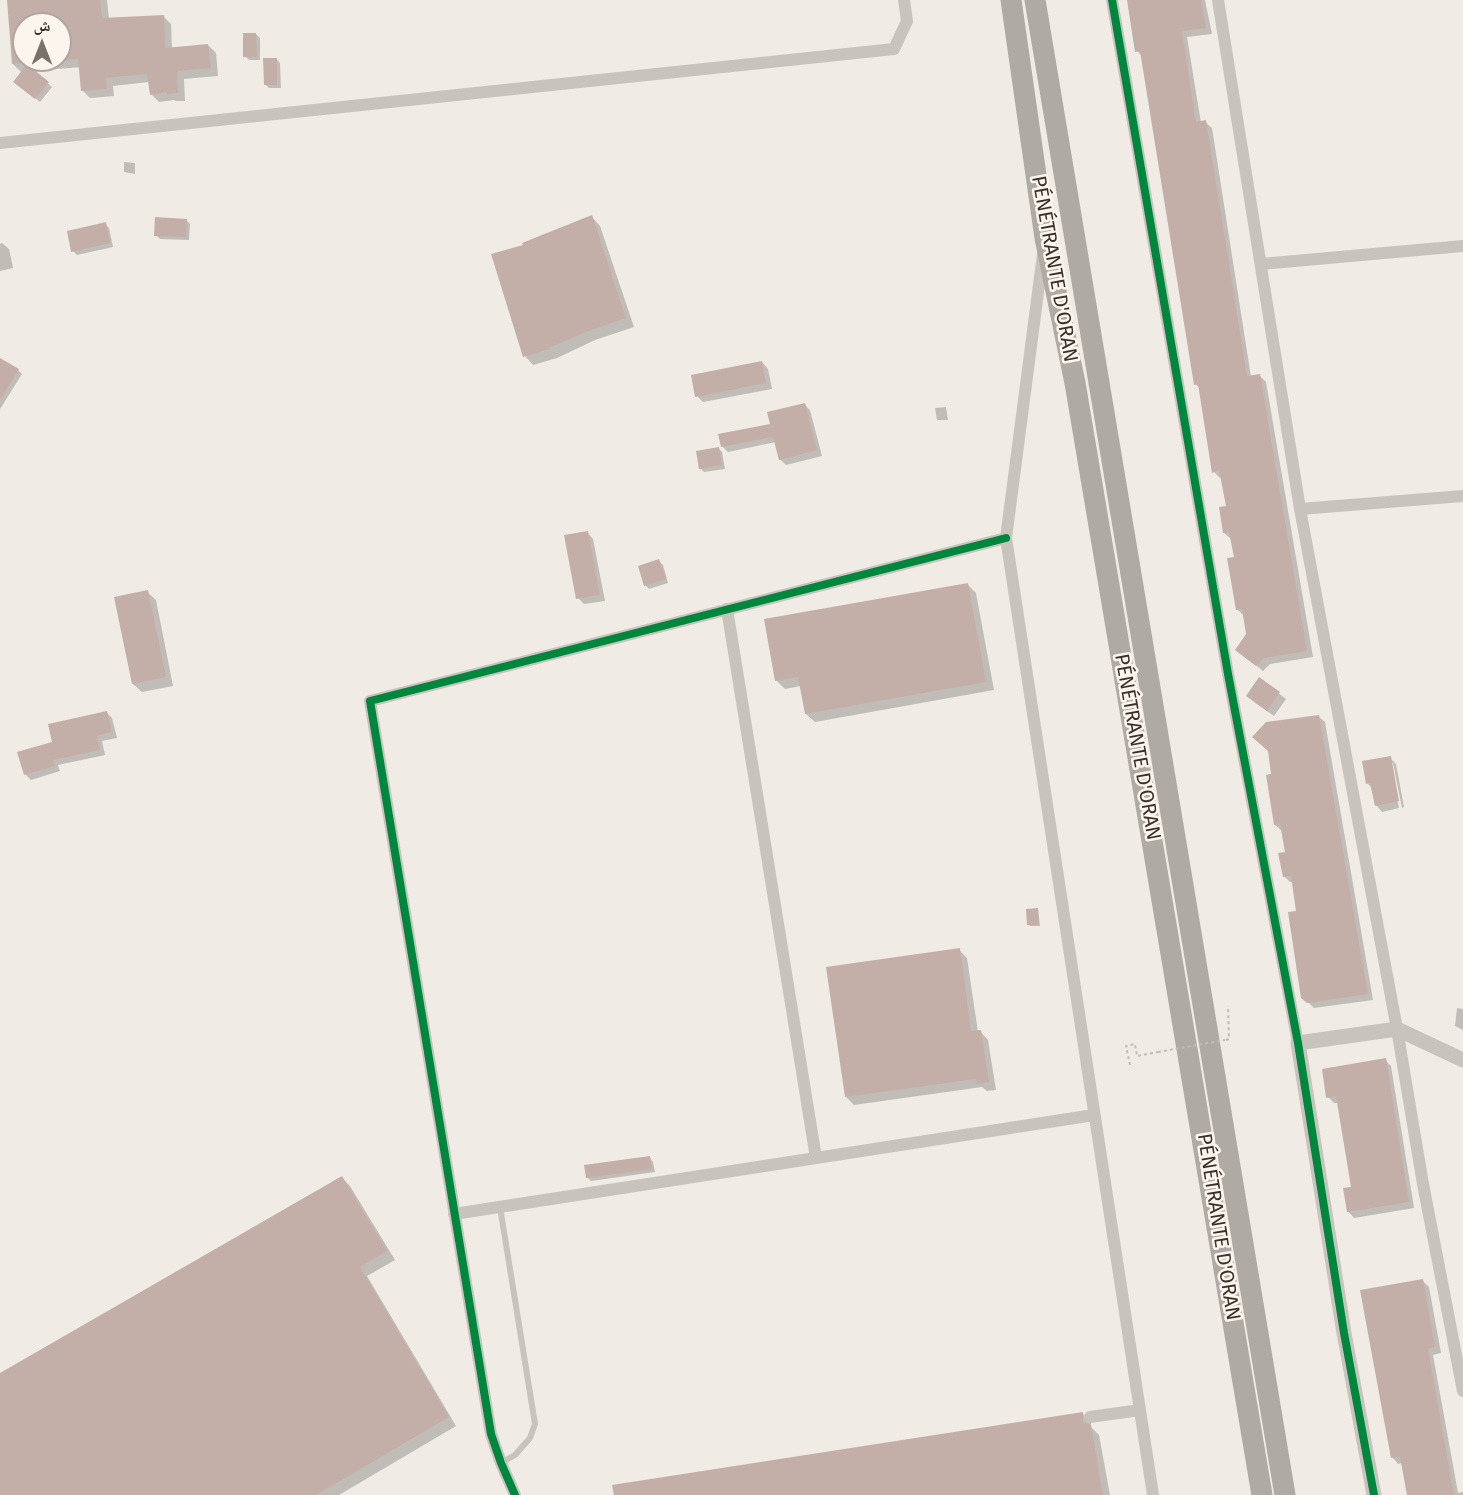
<!DOCTYPE html>
<html>
<head>
<meta charset="utf-8">
<style>
  body { margin:0 }
  #map { position:relative; width:1463px; height:1495px; overflow:hidden; background:#f0ebe5; font-family:"Fira Sans","Noto Naskh Arabic",sans-serif }
  canvas { display:block }
  .north { position:absolute; left:12px; top:12px; width:60px; height:60px; box-sizing:border-box; background:#fbf5ee; border:2px solid #aea6a0; border-radius:50%; rotate:0deg; font-size:16px; font-weight:700; line-height:24px; text-align:center; color:#3b302b }
  .north::after { content:''; display:block; margin:auto; width:21px; height:27px; background:#7a716c; clip-path:polygon(50% 0,100% 100%,50% 72%,0 100%) }
</style>
</head>
<body>
<div id="map">
<canvas width="1463" height="1495"></canvas>
<div class="north">ش</div>
</div>
<script>
const context = document.querySelector('canvas').getContext('2d');
context.lineJoin = 'round';
function fill(path, color) { context.fillStyle = color; context.fill(path, 'evenodd'); }
const poly = rows => new Path2D(rows.map(r => 'M' + r).join(''));
function strokePath(path, color, width, dash) { context.strokeStyle = color; context.lineWidth = width; context.lineCap = dash ? 'butt' : 'round'; context.setLineDash(dash || []); context.stroke(path); }
function drawText(font, color, halo, rows, align = 'center') {
  context.font = font + ' "Fira Sans",sans-serif'; context.lineWidth = 5; context.setLineDash([]); context.textBaseline = 'middle'; context.strokeStyle = halo; context.fillStyle = color; for (const [text, x, y, turn = 0] of rows) {
    context.save(); context.translate(x, y); context.rotate((+turn || 0) * Math.PI / 180); context.textAlign = isNaN(turn) ? turn : align; if (halo) context.strokeText(text, 0, 0); context.fillText(text, 0, 0); context.restore();
  }
}
fill(poly([
  [9,0,107,0,109,19,163,16,171,24,172,49,208,45,216,53,218,76,184,79,185,101,176,101,174,100,159,102,151,94,149,82,113,86,114,96,90,98,82,90,81,67,33,71,52,87,40,102,19,85,22,73,13,64],
  [24,24,60,24,60,60,24,60],
  [1128,0,1205,0,1212,34,1187,37,1201,123,1205,122,1212,128,1251,377,1260,376,1266,382,1313,657,1270,664,1263,671,1237,650,1248,634,1243,615,1237,609,1236,558,1231,539,1224,533,1227,507,1222,477,1220,478,1214,472,1201,389,1195,384,1143,57,1137,51],
  [256,34,260,38,260,60,249,60,245,56],
  [276,59,280,63,281,88,269,88,265,84],
  [124,162,135,163,135,174,124,172],
  [592,217,600,226,634,327,595,340,557,358,533,365,525,356,525,246],
  [186,220,190,224,189,240,160,239,156,235],
  [105,224,109,228,113,247,77,255,73,251],
  [2,243,9,249,13,268,0,271,0,244],
  [762,362,768,369,772,389,703,402,697,396],
  [0,368,18,370,22,374,0,409],
  [805,405,810,410,822,456,786,465,780,459,776,442,728,452,722,446,772,425],
  [946,407,948,420,937,420,935,408],
  [718,448,722,452,725,469,704,472,700,468],
  [587,532,593,539,605,601,584,604,578,598],
  [659,561,663,565,668,583,649,589,645,585],
  [968,585,976,593,994,690,815,722,806,714,801,686,785,689,776,680],
  [147,592,156,600,173,686,142,692,133,684],
  [1260,679,1286,699,1274,716,1254,702],
  [107,713,112,718,117,738,102,741,105,755,58,765,60,771,31,780,25,774,54,744],
  [1318,716,1325,722,1373,1000,1314,1008,1303,997,1298,912,1293,882,1290,882,1284,876,1287,853,1282,831,1275,825,1273,776],
  [1390,758,1396,764,1404,807,1402,808,1393,763,1390,763,1399,808,1382,812,1376,805,1373,789,1367,783],
  [1038,909,1040,926,1030,926,1029,925],
  [959,950,967,958,978,1032,980,1031,988,1040,996,1090,987,1091,982,1087,854,1105,846,1097],
  [1457,1008,1463,1009,1463,1030,1455,1026],
  [1385,1060,1391,1066,1414,1208,1354,1218,1348,1211,1353,1188,1339,1103,1334,1103,1328,1097],
  [650,1158,653,1162,655,1172,591,1181,587,1177],
  [342,1178,350,1186,395,1260,367,1276,456,1426,339,1495,0,1495,0,1375],
  [1423,1281,1429,1287,1441,1353,1433,1355,1458,1493,1463,1492,1463,1495,1408,1495,1403,1463,1398,1464,1392,1457],
  [1083,1414,1091,1422,1091,1427,1099,1435,1110,1495,615,1495]
]), '#0003');
fill(poly([
  [7,0,100,0,102,18,164,15,165,48,208,44,211,68,177,71,178,93,167,94,167,92,150,95,147,74,106,78,107,89,81,91,78,59,60,61,60,24,24,24,24,63,12,64],
  [1127,0,1201,0,1206,28,1182,31,1196,122,1206,120,1247,376,1260,374,1307,651,1264,658,1256,666,1235,650,1246,634,1242,609,1236,610,1227,558,1234,557,1229,532,1223,533,1219,507,1226,506,1219,470,1212,473,1198,384,1194,385,1140,51,1135,52],
  [243,33,256,33,257,57,243,57],
  [263,58,277,58,277,85,264,85],
  [27,64,49,82,35,99,13,82],
  [592,215,626,318,586,332,549,348,550,349,523,357,491,254,523,245,522,243],
  [155,217,187,219,186,237,154,236],
  [106,222,110,243,71,252,67,231],
  [0,358,19,369,0,400],
  [762,361,766,383,695,397,691,375],
  [805,403,817,450,779,460,773,437,721,447,718,434,770,424,767,412],
  [719,447,722,465,699,469,696,451],
  [588,531,600,595,576,599,564,535],
  [659,559,666,579,644,586,638,566],
  [968,583,986,682,805,714,798,677,775,681,764,619],
  [148,590,166,677,132,684,114,597],
  [1259,677,1280,692,1267,711,1246,696],
  [107,711,112,732,97,736,100,750,53,760,55,766,24,775,17,752,52,742,48,724],
  [1319,715,1368,994,1307,1003,1301,998,1288,912,1296,911,1291,876,1283,877,1278,853,1285,852,1280,824,1274,825,1266,775,1271,774,1268,751,1252,737,1266,722],
  [1391,756,1399,801,1375,806,1370,783,1366,784,1362,761],
  [1038,908,1039,925,1027,925,1026,909],
  [960,948,971,1031,981,1030,989,1082,977,1084,976,1079,845,1097,826,967],
  [1386,1058,1409,1202,1347,1212,1343,1188,1351,1187,1336,1096,1326,1098,1322,1069],
  [650,1156,652,1169,586,1178,584,1165],
  [342,1176,387,1251,360,1267,449,1417,316,1495,0,1495,0,1373],
  [1423,1279,1435,1347,1428,1349,1454,1495,1407,1495,1400,1457,1391,1458,1360,1290],
  [1083,1412,1083,1422,1091,1425,1103,1495,614,1495,612,1485]
]), '#c3afa7');
strokePath(poly([
  [1226,1040,1229,1039,1228,1006],
  [1130,1065,1126,1046,1135,1044,1137,1056,1158,1052]
]), '#c2bbb6', 2, [3, 3]);
strokePath(poly([
  [500,1207,535,1424,530,1438,515,1455,501,1463]
]), '#c9c3be', 6);
strokePath(poly([
  [1112,0,1228,674,1298,1043],
  [1218,0,1300,509,1397,1029,1423,1184,1463,1391],
  [0,143,894,49,907,21,904,0],
  [1043,254,1006,538,1153,1495],
  [1261,264,1463,246],
  [1300,509,1463,496],
  [727,609,816,1158],
  [454,1214,1094,1115],
  [1090,1417,1140,1410],
  [515,1495,501,1463,491,1434,370,701,1006,538]
]), '#c9c3be', 12);
strokePath(poly([
  [1374,1495,1344,1333,1298,1043,1397,1029,1463,1060]
]), '#c9c3be', 15);
strokePath(poly([
  [1011,0,1045,238,1075,383,1262,1495],
  [1035,0,1285,1495]
]), '#afaaa4', 21);
strokePath(poly([
  [1158,1052,1225,1040]
]), '#c2bbb6', 2, [3, 3]);
strokePath(poly([
  [1112,0,1228,674,1298,1043,1344,1333,1374,1495],
  [515,1495,501,1463,491,1434,370,701,1006,538]
]), '#00873e', 8);
drawText('20px', '#3b302b', '#fbf5ee', [
  ["PÉNÉTRANTE D'ORAN",1054,269,80],
  ["PÉNÉTRANTE D'ORAN",1137,747,80],
  ["PÉNÉTRANTE D'ORAN",1218,1227,81]
]);
</script>
</body>
</html>
